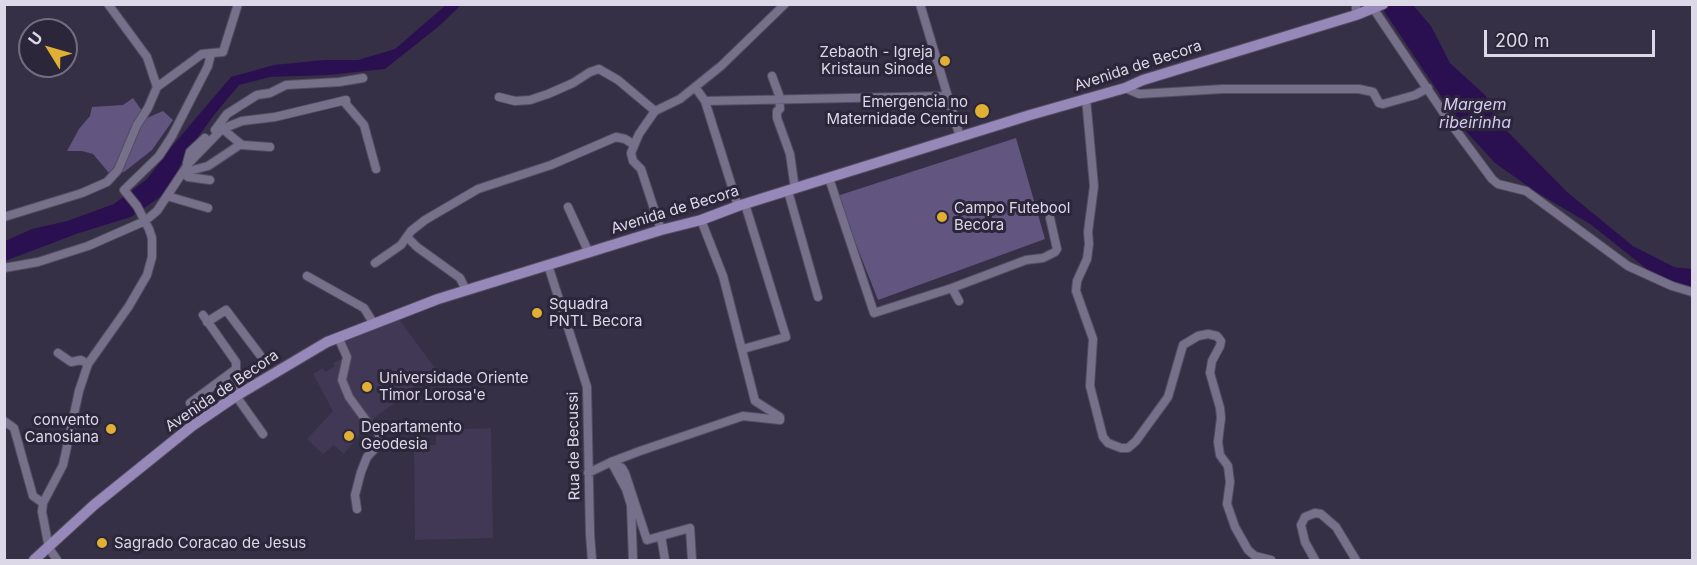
<!DOCTYPE html>
<html>
<head>
<meta charset="utf-8">
<style>
  body { margin:0 }
  #map { position:relative; width:1697px; height:565px; overflow:hidden; background:#363046; font-family:Inter,sans-serif }
  canvas { display:block }
  .frame { position:absolute; inset:0; border:6px solid #dcd8e7; pointer-events:none }
  .north { position:absolute; left:18px; top:18px; width:60px; height:60px; box-sizing:border-box; background:#2c263b; border:2px solid #726d80; border-radius:50%; rotate:307deg; font-size:16px; font-weight:700; line-height:24px; text-align:center; color:#dcd8e7 }
  .north::after { content:''; display:block; margin:auto; width:21px; height:27px; background:#dfb034; clip-path:polygon(50% 0,100% 100%,50% 72%,0 100%) }
  .scale { position:absolute; left:1484px; top:30px; width:171px; height:27px; box-sizing:border-box; border:3px solid #dcd8e7; border-top:0; padding-left:8px; font-size:18px; line-height:21px; white-space:nowrap; color:#dcd8e7; -webkit-text-stroke:4px #2c263b; paint-order:stroke }
</style>
</head>
<body>
<div id="map">
<canvas width="1697" height="565"></canvas>
<div class="frame"></div>
<div class="north">U</div>
<div class="scale">200 m</div>
</div>
<script>
const context = document.querySelector('canvas').getContext('2d');
context.lineJoin = 'round';
function fill(path, color) { context.fillStyle = color; context.fill(path, 'evenodd'); }
const poly = rows => new Path2D(rows.map(r => 'M' + r).join(''));
function strokePath(path, color, width, dash) { context.strokeStyle = color; context.lineWidth = width; context.lineCap = dash ? 'butt' : 'round'; context.setLineDash(dash || []); context.stroke(path); }
function drawText(font, color, halo, rows, align = 'center') {
  context.font = font + ' Inter,sans-serif'; context.lineWidth = 6; context.setLineDash([]); context.textBaseline = 'middle'; context.strokeStyle = halo; context.fillStyle = color; for (const [text, x, y, turn = 0] of rows) {
    context.save(); context.translate(x, y); context.rotate((+turn || 0) * Math.PI / 180); context.textAlign = isNaN(turn) ? turn : align; if (halo) context.strokeText(text, 0, 0); context.fillText(text, 0, 0); context.restore();
  }
}
fill(poly([
  [396,315,437,371,400,396,393,404,368,423,344,454,334,445,323,454,307,439,333,411,313,374,323,368,325,372,335,366,333,363,347,357,338,337],
  [491,428,493,538,415,540,414,445,436,445,436,430]
]), '#403854');
fill(poly([
  [133,98,147,118,163,111,173,120,152,150,124,172,109,173,93,154,82,151,67,151,79,129,90,116,92,107,123,105],
  [1016,138,1045,239,878,300,837,196]
]), '#625680');
fill(poly([
  [446,5,461,5,438,27,385,69,328,75,270,77,239,85,214,115,188,151,166,193,131,217,79,233,5,261,5,241,32,229,67,221,114,204,147,179,173,145,231,77,274,65,324,60,358,60,395,49],
  [1380,5,1413,5,1431,26,1450,63,1485,95,1507,131,1567,192,1633,246,1674,267,1692,269,1692,288,1662,281,1590,224,1536,192,1495,163,1461,126]
]), '#2b1051');
const minor = poly([
  [108,4,147,57,157,87],
  [920,4,960,137],
  [1356,4,1356,15],
  [1373,8,1449,121,1492,179,1498,184,1526,191,1537,199,1628,266,1672,286,1692,292],
  [772,76,779,95,780,109,777,111,777,118,790,154,795,189],
  [695,87,705,101,738,206],
  [1125,88,1139,94,1223,89,1359,89,1373,92,1379,103,1383,104,1415,95,1428,88],
  [499,97,515,101,530,100,548,94,573,83,590,72,599,69,618,80,655,111],
  [1086,98,1094,186,1088,232,1089,244,1087,259,1077,281,1076,291,1093,339,1090,386,1103,437,1108,443,1121,448,1128,448,1136,441,1168,397,1183,345,1198,336,1208,334,1217,336,1221,341,1220,346,1212,361,1210,373,1220,408,1221,418,1218,442,1220,455,1228,466,1230,482,1227,504,1235,527,1248,550,1255,556,1271,560],
  [705,101,947,96],
  [219,126,242,145,270,147],
  [215,130,227,114,257,95,270,93,286,85,339,82,363,78],
  [187,163,190,152,205,138],
  [829,178,874,313,952,288,959,301],
  [210,180,188,177,189,171,208,166,241,144],
  [788,191,818,297],
  [167,196,208,208],
  [568,207,589,253],
  [4,217,82,193,107,182,118,170,137,125,148,108,157,87,202,54,223,52,238,4],
  [661,230,641,169,633,161,631,153,639,134,655,111,680,99,721,66,785,4],
  [407,237,417,247,460,278,466,290],
  [375,263,401,245,411,231,425,220,478,189,551,165,616,137,625,139,633,144],
  [548,265,587,387,590,534,592,560],
  [4,268,38,262,88,246,145,221,157,211,189,163,222,129,242,121,275,117,346,100,346,104,364,125,376,169],
  [307,276,364,308,374,324],
  [952,288,1026,260,1043,258,1055,252,1057,249,1050,218],
  [203,315,236,362,236,379,242,393],
  [207,322,226,310,260,355],
  [338,337,347,357,342,380,349,397,368,423,378,432,380,439,378,445,367,457,361,472,355,495,357,509],
  [743,349,786,337,745,204],
  [58,353,71,362,81,360,88,364],
  [236,396,263,434],
  [190,403,236,369],
  [4,421,14,428,33,496,43,503],
  [611,462,622,468,625,473,647,540,690,528,692,560],
  [613,465,626,489,631,505,633,560],
  [588,473,611,462,640,451,743,416,780,420,780,417,755,401,723,276,701,220],
  [661,536,665,560],
  [57,560,49,548,42,512,43,503,63,465,79,391,88,364,129,306,147,275,152,257,152,238,149,229,137,206,124,190,159,156,172,136,208,66,211,54],
  [1315,560,1305,542,1301,525,1305,517,1315,513,1321,514,1336,527,1356,560]
]);
const major = poly([
  [34,560,94,505,192,426,236,396,327,342,438,299,661,230,701,220,738,206,1030,115,1125,88,1143,80,1356,15,1383,4]
]);
strokePath(minor, '#534d60', 10);
strokePath(major, '#534d60', 12);
strokePath(minor, '#77708a', 8);
strokePath(major, '#9688b9', 10);
for (const [x, y, r, color] of [
  [945,61,6,"#dfb034"],
  [982,111,8,"#dfb034"],
  [942,217,6,"#dfb034"],
  [537,313,6,"#dfb034"],
  [367,387,6,"#dfb034"],
  [111,429,6,"#dfb034"],
  [349,436,6,"#dfb034"],
  [102,543,6,"#dfb034"]
]) { const dot = new Path2D(); dot.arc(x, y, r, 0, 2 * Math.PI); context.fillStyle = color; context.fill(dot); strokePath(dot, '#2c263b', 2); }
drawText('15px', '#dcd8e7', '#2c263b', [
  ["Zebaoth - Igreja",933,52,"right"],
  ["Kristaun Sinode",933,69,"right"],
  ["Emergencia no",968,102,"right"],
  ["Maternidade Centru",968,119,"right"],
  ["Campo Futebool",954,208],
  ["Becora",954,225],
  ["Squadra",549,304],
  ["PNTL Becora",549,321],
  ["Universidade Oriente",379,378],
  ["Timor Lorosa'e",379,395],
  ["convento",99,420,"right"],
  ["Canosiana",99,437,"right"],
  ["Departamento",361,427],
  ["Geodesia",361,444],
  ["Sagrado Coracao de Jesus",114,543]
], 'left');
drawText('15px', '#dcd8e7', '#2c263b', [
  ["Avenida de Becora",1138,66,-18],
  ["Avenida de Becora",675,210,-17],
  ["Avenida de Becora",222,391,-34],
  ["Rua de Becussi",574,446,-91]
]);
drawText('italic 16px', '#d5cbf3', '#2c263b', [
  ["Margem",1475,105],
  ["ribeirinha",1475,123]
]);
</script>
</body>
</html>
